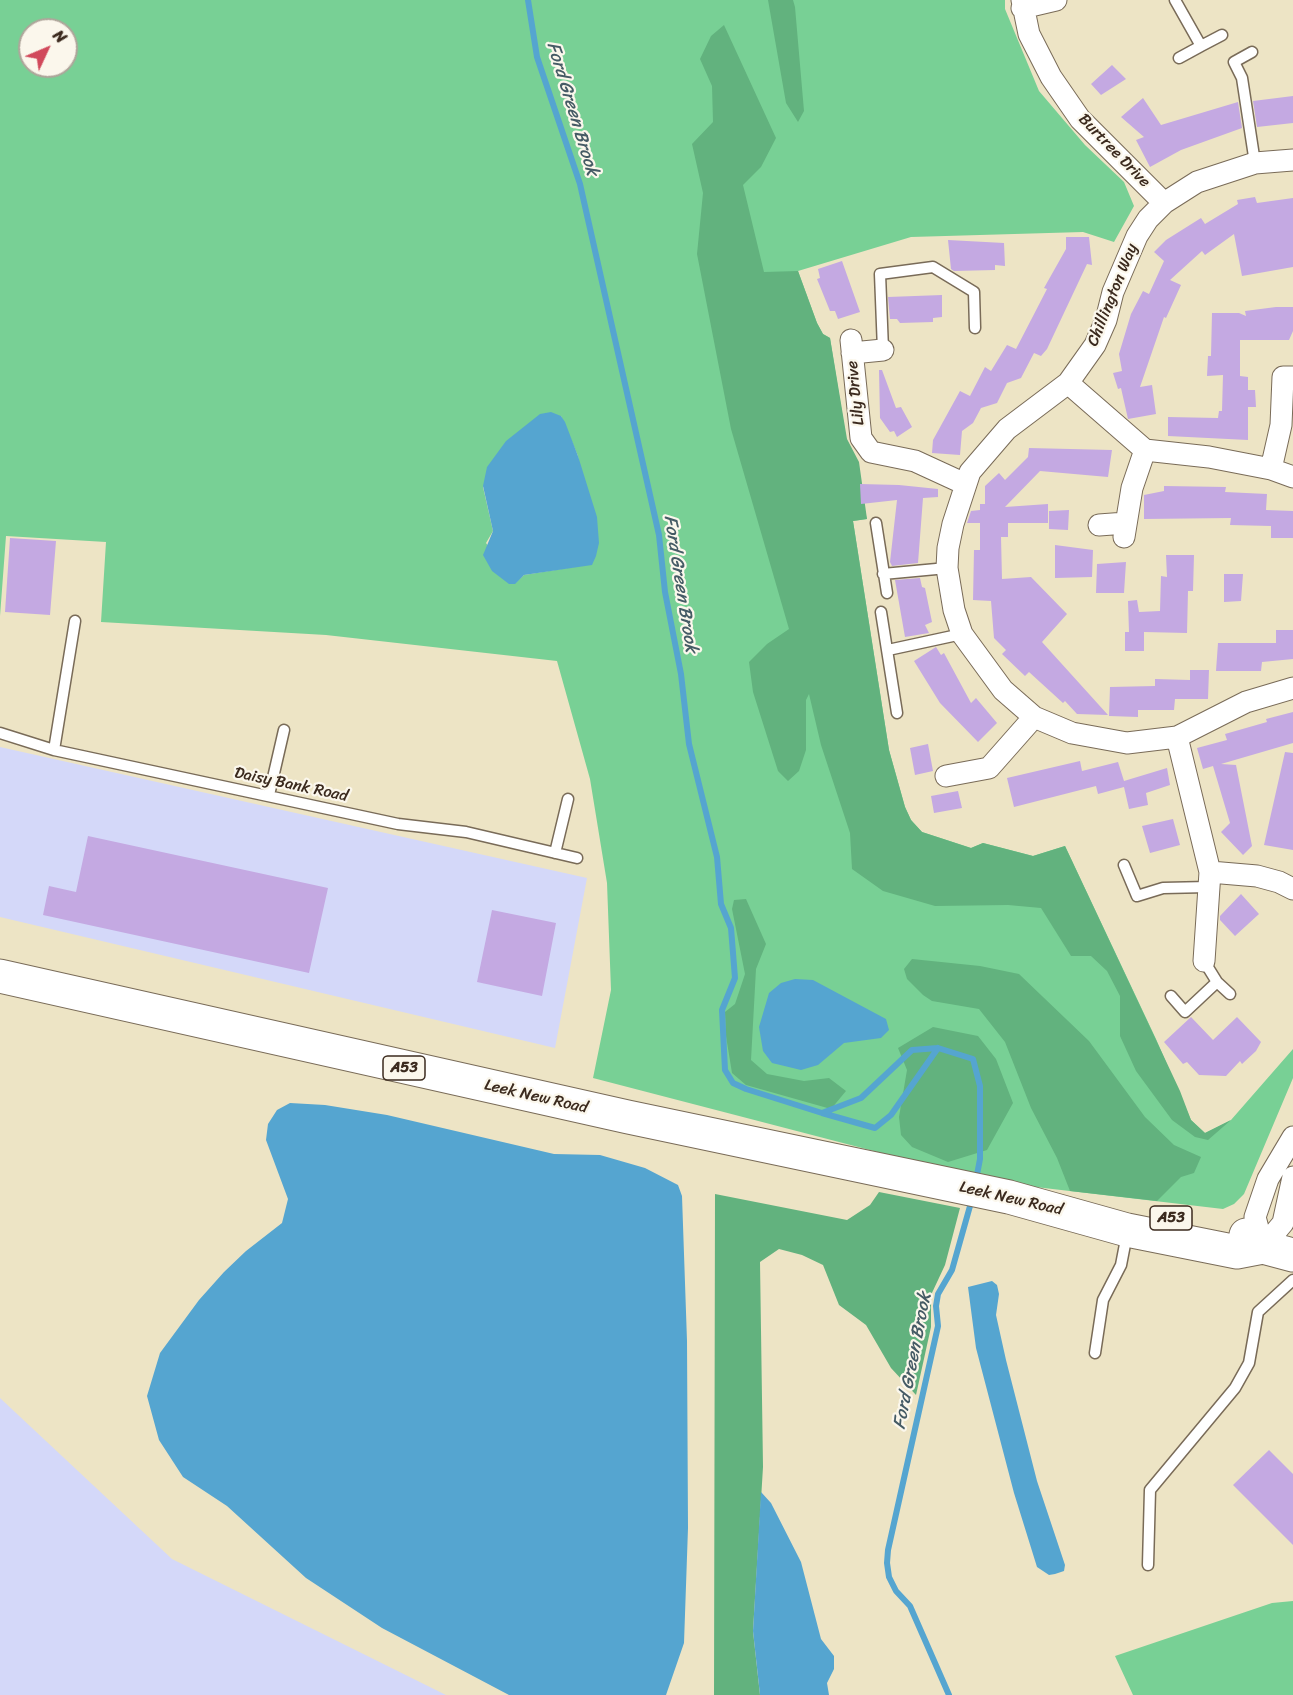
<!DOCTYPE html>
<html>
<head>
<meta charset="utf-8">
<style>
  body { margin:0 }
  #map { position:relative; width:1293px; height:1695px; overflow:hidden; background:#ede4c5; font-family:Sriracha,sans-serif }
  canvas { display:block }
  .north { position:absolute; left:18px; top:18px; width:60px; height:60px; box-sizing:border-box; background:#fbf7ec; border:2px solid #aea59a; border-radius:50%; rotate:46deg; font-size:16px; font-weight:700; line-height:24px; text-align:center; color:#3b2a1e }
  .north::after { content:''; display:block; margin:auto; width:21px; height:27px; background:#d1495b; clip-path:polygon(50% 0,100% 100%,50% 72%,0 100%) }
</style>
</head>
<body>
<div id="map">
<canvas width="1293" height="1695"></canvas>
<div class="north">N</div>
</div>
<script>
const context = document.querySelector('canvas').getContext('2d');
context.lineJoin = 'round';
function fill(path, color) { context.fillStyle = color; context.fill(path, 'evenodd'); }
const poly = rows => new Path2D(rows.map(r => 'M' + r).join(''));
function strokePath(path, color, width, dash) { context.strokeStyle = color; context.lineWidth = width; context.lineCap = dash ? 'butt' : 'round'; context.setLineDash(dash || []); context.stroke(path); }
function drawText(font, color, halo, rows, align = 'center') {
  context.font = font + ' Sriracha,sans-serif'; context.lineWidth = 4.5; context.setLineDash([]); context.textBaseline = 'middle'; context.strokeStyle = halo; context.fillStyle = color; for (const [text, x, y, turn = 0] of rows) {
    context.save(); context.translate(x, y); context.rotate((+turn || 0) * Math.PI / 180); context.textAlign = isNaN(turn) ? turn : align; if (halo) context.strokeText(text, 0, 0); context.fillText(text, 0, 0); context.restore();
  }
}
fill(poly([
  [0,747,587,878,555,1048,0,917],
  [0,1398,172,1559,446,1695,0,1695]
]), '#d4d8f9');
fill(poly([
  [0,0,1005,0,1005,9,1039,91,1085,145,1124,182,1134,206,1114,242,1083,232,911,237,798,271,817,323,823,334,830,338,848,450,867,519,853,521,889,750,905,807,911,820,922,832,971,848,983,843,1033,856,1065,846,1156,1039,1191,1120,1205,1133,1231,1120,1293,1049,1293,1078,1244,1194,1234,1204,1223,1209,1027,1186,939,1168,593,1078,611,990,607,883,590,779,557,661,326,635,101,622,106,542,6,536,0,616],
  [30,30,66,30,66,66,30,66],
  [561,416,578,456,592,564,524,575,515,583,486,543,493,531,483,487],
  [1293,1601,1293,1695,1133,1695,1115,1656,1272,1603]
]), '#78d095');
fill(poly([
  [768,0,793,0,795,7,804,111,798,122,786,103],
  [724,25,776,138,761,167,743,185,764,272,798,271,817,323,823,334,830,338,847,439,859,462,867,519,853,521,889,750,905,807,911,820,922,832,971,848,983,843,1033,856,1065,846,1180,1091,1191,1120,1205,1133,1231,1120,1208,1140,1195,1137,1172,1120,1136,1071,1120,1036,1120,996,1107,971,1091,956,1071,956,1041,908,1008,905,935,906,883,891,852,869,850,833,821,745,809,694,806,700,806,750,799,771,788,781,778,771,753,692,749,662,767,644,789,629,731,429,697,254,703,193,692,144,713,122,712,86,700,59,711,36],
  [746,899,766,944,756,969,751,1060,767,1074,804,1081,829,1078,846,1091,831,1109,746,1085,732,1073,726,1036,725,1012,735,1004,745,974,732,909,734,900],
  [912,959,980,966,1019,974,1089,1041,1145,1117,1174,1145,1201,1157,1194,1173,1181,1177,1157,1201,1070,1191,1057,1158,1031,1108,1005,1042,979,1009,932,1001,923,995,907,979,904,969],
  [933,1027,978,1036,996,1059,1013,1103,987,1150,948,1162,912,1147,901,1135,899,1117,907,1070,898,1048],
  [879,1192,960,1208,945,1265,931,1295,931,1327,916,1395,891,1368,866,1325,839,1305,823,1265,802,1255,779,1249,760,1262,763,1467,753,1631,760,1695,714,1695,715,1194,847,1220,870,1205]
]), '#62b27e');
fill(poly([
  [551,412,561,416,565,422,578,456,597,517,599,543,596,556,592,565,524,575,515,584,509,584,492,571,483,555,493,531,483,486,487,467,506,441,540,414],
  [795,979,813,980,886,1019,889,1030,881,1038,844,1043,818,1065,801,1070,772,1063,763,1051,759,1027,769,993,781,983],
  [290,1103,325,1105,387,1115,554,1154,600,1155,645,1168,678,1185,682,1196,687,1341,688,1528,684,1643,666,1695,509,1695,382,1628,306,1578,227,1506,183,1477,159,1440,147,1396,160,1353,199,1300,224,1272,246,1251,282,1223,288,1199,266,1140,268,1124,277,1110],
  [992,1281,997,1285,999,1294,996,1315,1006,1360,1037,1481,1065,1565,1064,1571,1055,1574,1049,1575,1037,1567,1014,1493,976,1348,968,1287],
  [761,1492,771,1503,801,1562,821,1639,834,1656,834,1669,827,1683,829,1695,760,1695,753,1631]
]), '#55a5d0');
strokePath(poly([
  [528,0,537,57,580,184,659,535,665,592,681,674,689,744,717,857,721,904,731,928,735,978,722,1010,725,1070,733,1083,746,1089,822,1113,861,1098,912,1050,938,1048,973,1059,980,1086,980,1159,976,1180],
  [822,1113,875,1128,891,1115,938,1048],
  [949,1695,910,1606,896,1591,889,1577,887,1563,888,1550,938,1326,936,1306,938,1294,952,1270,972,1199]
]), '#55a5d0', 6);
fill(poly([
  [1112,65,1126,79,1101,95,1091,84],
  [1293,96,1293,123,1257,127,1253,101],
  [1143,98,1161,125,1238,102,1242,128,1181,150,1150,167,1136,140,1144,137,1121,117],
  [1255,197,1257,203,1293,198,1293,267,1242,276,1234,234,1205,255,1202,251,1170,280,1181,285,1166,318,1164,317,1140,387,1152,385,1156,414,1128,419,1121,388,1118,389,1113,373,1122,371,1119,354,1131,314,1143,291,1149,294,1164,261,1154,252,1166,240,1201,218,1205,224,1238,204,1237,200],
  [1066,237,1089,237,1092,265,1087,264,1047,349,1041,356,1034,353,1021,378,1007,383,997,403,981,408,973,423,962,431,960,455,932,453,933,440,960,391,970,396,985,367,991,371,1007,345,1016,349,1047,289,1044,288,1066,249],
  [948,240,1004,243,1005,266,995,265,995,270,954,271,951,269],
  [842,261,860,312,838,319,835,311,830,311,817,279,820,278,818,269],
  [942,295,942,317,933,318,933,322,900,323,897,319,890,319,888,297],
  [1276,307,1293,307,1293,331,1289,340,1240,340,1240,376,1248,377,1248,390,1255,390,1256,407,1248,407,1248,440,1168,436,1168,417,1218,418,1219,411,1222,411,1223,375,1207,376,1208,356,1211,356,1212,313,1239,313,1246,316,1245,311],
  [879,370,882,370,896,408,901,407,912,427,897,437,894,431,890,432,880,418],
  [1029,448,1112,450,1108,477,1040,471,1005,507,1048,504,1048,523,1008,523,1008,537,1001,537,1002,579,1031,577,1067,614,1042,642,1108,715,1077,714,1065,701,1063,703,1029,672,1025,676,1002,654,1006,650,994,638,991,601,973,600,974,550,980,550,980,523,967,523,971,511,980,510,980,504,985,504,985,486,999,473,1005,480,1028,457],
  [860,484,899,485,938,489,938,497,923,498,918,563,892,566,890,562,897,500,861,504],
  [1164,486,1226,487,1225,492,1267,494,1266,510,1293,511,1293,538,1271,538,1271,526,1230,525,1231,518,1144,519,1144,495,1164,491],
  [1069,510,1068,530,1049,529,1049,511],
  [10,538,56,541,50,615,5,612],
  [1055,545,1093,550,1092,577,1055,578],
  [1166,555,1194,555,1193,591,1188,591,1187,633,1144,632,1144,651,1125,651,1125,632,1129,632,1128,601,1137,600,1139,612,1160,611,1161,576,1167,577],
  [1126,562,1124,593,1096,593,1097,564],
  [1224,574,1243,574,1241,601,1224,602],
  [920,578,922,587,925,588,932,622,925,625,929,633,905,637,895,580],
  [1276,630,1293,630,1293,659,1262,662,1261,671,1216,671,1218,643,1276,643],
  [936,647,941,655,944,653,971,703,976,698,997,723,978,742,940,703,914,661],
  [1190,670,1209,670,1208,699,1175,699,1174,710,1138,710,1138,717,1109,716,1110,687,1155,686,1155,679,1190,680],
  [1293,712,1293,743,1221,764,1236,765,1252,846,1243,855,1221,832,1230,823,1213,766,1203,769,1197,748,1227,740,1225,734,1267,722,1266,719],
  [928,744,933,771,915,775,910,748],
  [1285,752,1293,753,1293,850,1264,845],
  [1080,761,1082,771,1118,762,1124,781,1167,768,1170,785,1146,793,1148,805,1129,809,1124,787,1098,794,1096,786,1014,807,1007,778],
  [958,791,962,808,934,813,931,796],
  [1173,819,1180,845,1150,853,1142,826],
  [88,836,328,888,309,973,43,915,49,886,76,892],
  [1241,894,1259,914,1235,936,1220,920,1220,916],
  [492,910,556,923,542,996,477,982],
  [1191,1017,1213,1040,1237,1017,1261,1042,1256,1051,1242,1064,1240,1061,1226,1076,1199,1075,1187,1062,1183,1064,1164,1042],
  [1269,1450,1293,1474,1293,1545,1233,1485]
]), '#c4a9e2');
const service = poly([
  [1175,0,1201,46,1222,35],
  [1252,52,1234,62,1242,78,1255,163],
  [1179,58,1201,46],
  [883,350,880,274,933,267,974,292,975,328],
  [876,523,887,593],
  [883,574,947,568],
  [881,612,897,713],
  [888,650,962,634],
  [0,733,54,750,398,824,466,832,577,858],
  [54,750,75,621],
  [269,795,284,730],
  [555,853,568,799],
  [1124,865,1137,896,1163,888,1208,887],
  [1204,961,1217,982,1230,994],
  [1171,996,1185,1012,1217,982],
  [1095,1353,1103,1300,1121,1265,1127,1234],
  [1148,1565,1150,1490,1235,1388,1249,1363,1258,1312,1293,1280]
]);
const minor = poly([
  [1022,0,1029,34,1051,77,1080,119,1164,203],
  [1022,8,1056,0],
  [1293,160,1255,163,1197,182,1164,203,1148,219,1137,236,1113,292,1106,320,1095,345,1068,383,1007,429,970,472,953,524,948,548,947,568,954,610,962,634,1003,690,1034,717,1072,733,1127,743,1177,737,1246,702,1293,688],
  [851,340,861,438,871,452,915,461,965,484],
  [852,353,883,350],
  [1068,383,1145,450,1209,457,1271,469,1281,425,1283,377,1293,377],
  [1271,469,1293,477],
  [1099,525,1126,523],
  [1124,537,1132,488,1145,450],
  [1177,737,1210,872,1257,876,1279,882,1293,889],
  [946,776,989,768,1034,717],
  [1204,961,1210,872],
  [1263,1247,1255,1217,1268,1179,1293,1137],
  [1263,1247,1283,1223,1293,1177]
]);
const trunk = poly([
  [0,976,628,1117,1009,1197,1127,1230,1237,1252,1263,1247],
  [1246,1235,1263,1247,1293,1255]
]);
strokePath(service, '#796b58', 13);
strokePath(minor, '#796b58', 23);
strokePath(trunk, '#796b58', 35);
strokePath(service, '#fff', 10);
strokePath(minor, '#fff', 21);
strokePath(trunk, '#fff', 33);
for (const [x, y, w] of [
  [404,1068,42],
  [1171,1218,42]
]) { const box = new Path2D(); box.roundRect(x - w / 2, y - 12, w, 24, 4.5); context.fillStyle = '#fbf7ec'; context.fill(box); strokePath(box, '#3b2a1e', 1.5); }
drawText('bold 15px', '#3b2a1e', null, [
  ["A53",404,1068],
  ["A53",1171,1218]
]);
drawText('16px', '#3b2a1e', '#fbf7ec', [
  ["Burtree Drive",1114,151,46],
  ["Chillington Way",1113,295,-68],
  ["Lily Drive",856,393,-96],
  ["Daisy Bank Road",291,785,12],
  ["Leek New Road",536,1097,13],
  ["Leek New Road",1011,1199,13]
]);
drawText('italic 18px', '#455b65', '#fbf7ec', [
  ["Ford Green Brook",572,109,73],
  ["Ford Green Brook",680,584,81],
  ["Ford Green Brook",913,1361,-79]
]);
</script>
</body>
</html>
